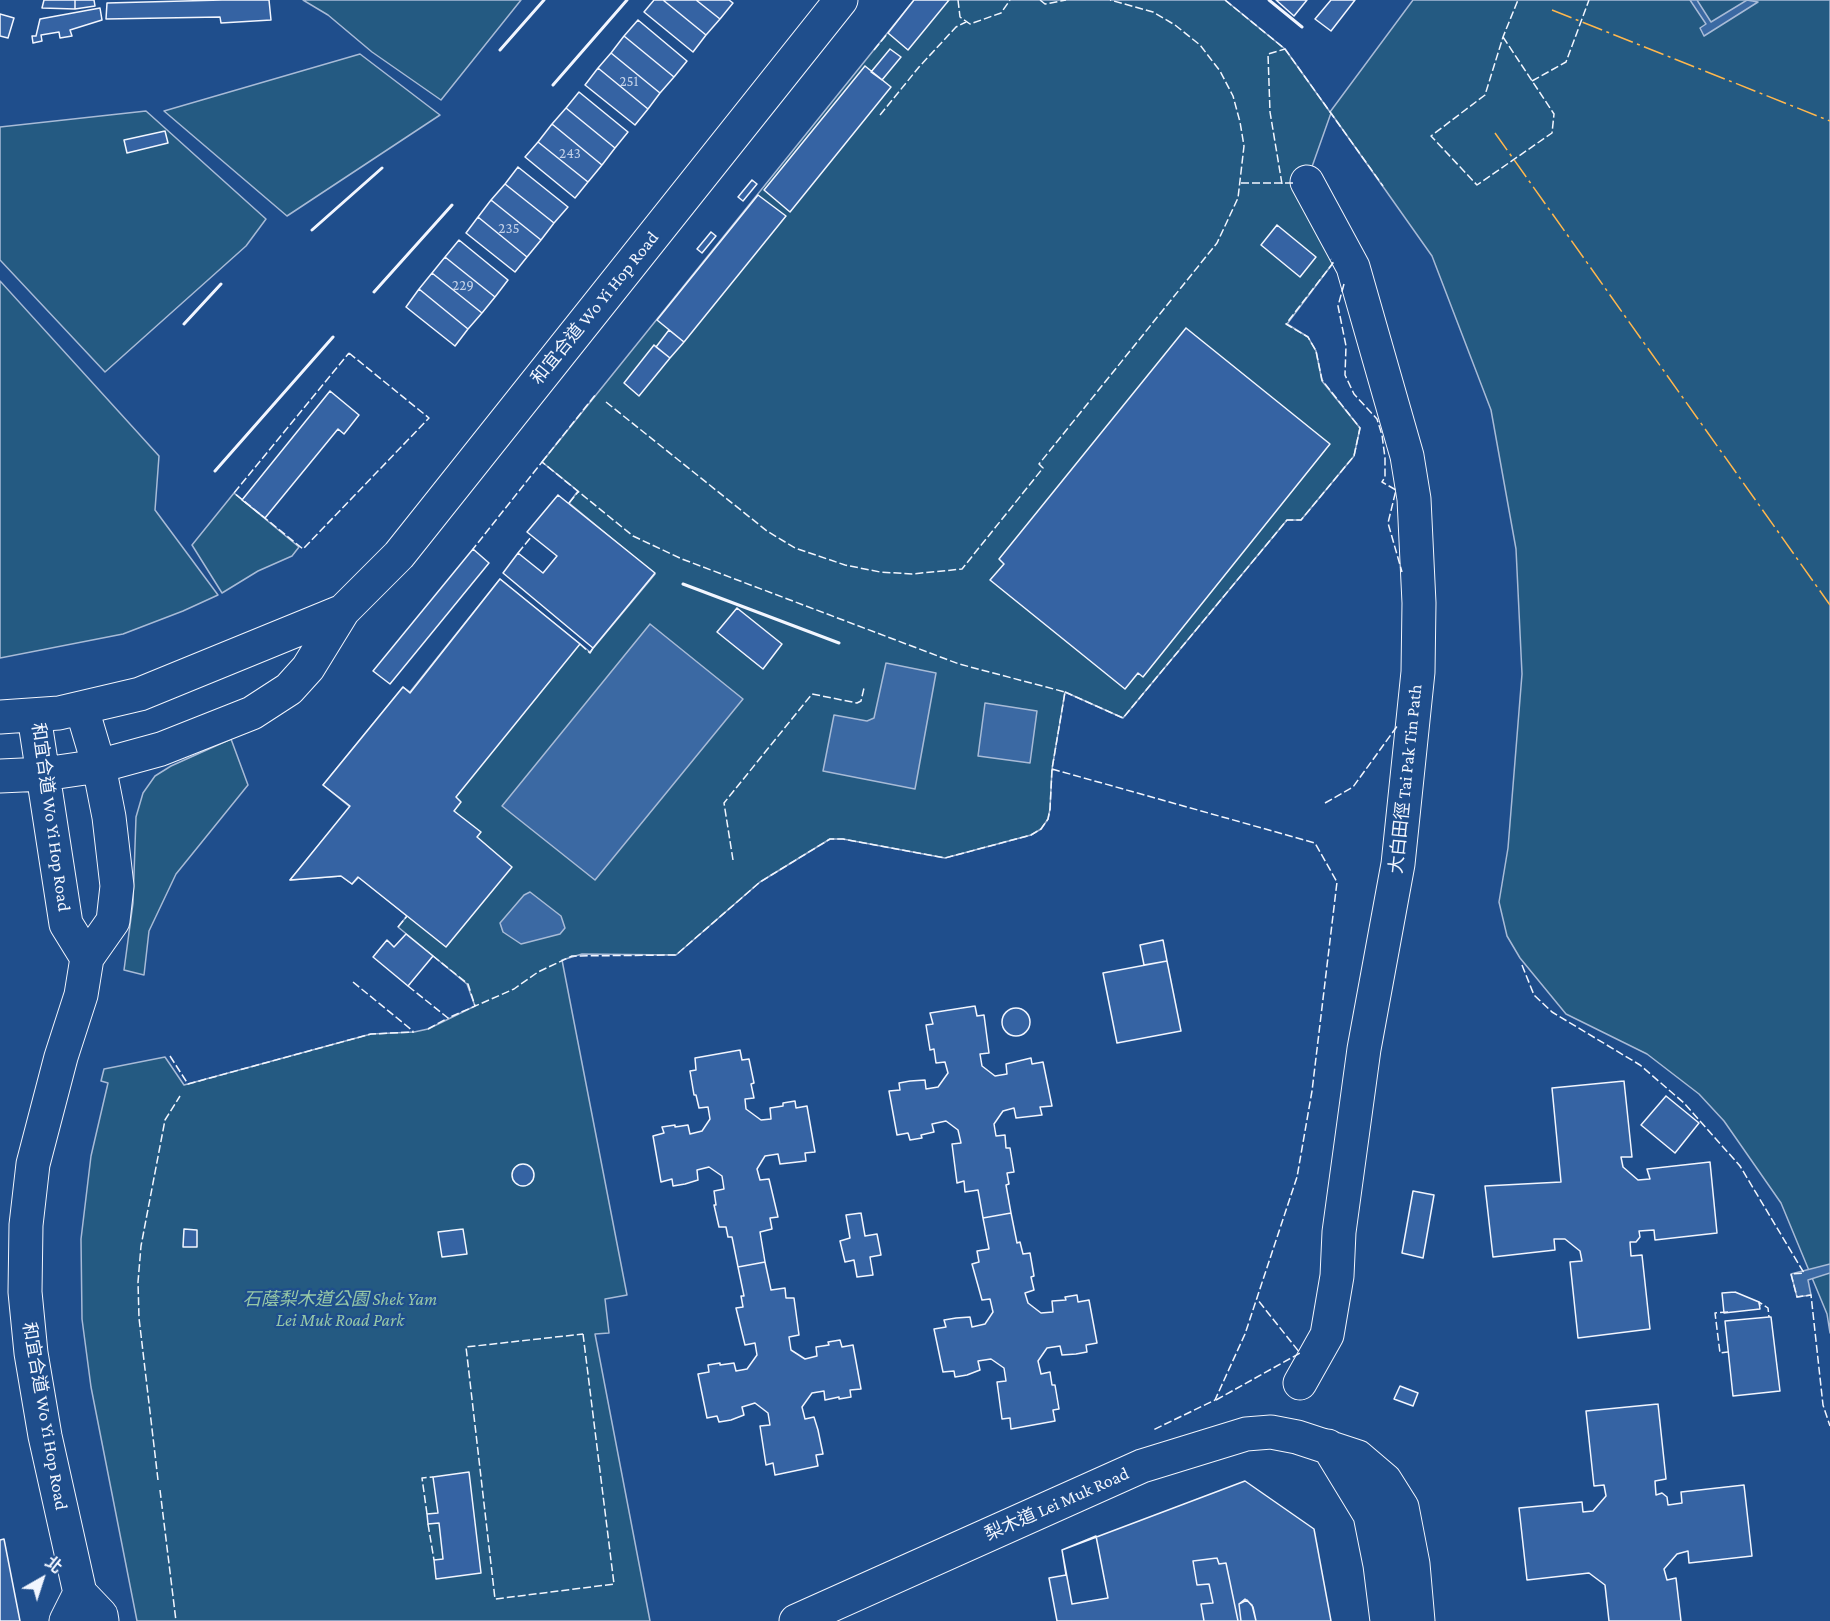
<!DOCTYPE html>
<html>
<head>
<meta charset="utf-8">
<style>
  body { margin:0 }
  #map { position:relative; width:1830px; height:1621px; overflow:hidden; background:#1f4e8c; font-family:"Crimson Pro","Noto Sans TC",serif }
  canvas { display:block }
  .north { position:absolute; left:12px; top:1549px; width:60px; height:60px; -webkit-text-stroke:4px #1f4e8c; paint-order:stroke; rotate:39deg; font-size:16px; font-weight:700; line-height:24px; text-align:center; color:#f2f6ff }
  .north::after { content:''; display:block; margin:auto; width:21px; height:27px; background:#f2f6ff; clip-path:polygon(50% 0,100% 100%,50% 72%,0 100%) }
</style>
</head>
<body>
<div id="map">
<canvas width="1830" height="1621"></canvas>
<div class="north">北</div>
</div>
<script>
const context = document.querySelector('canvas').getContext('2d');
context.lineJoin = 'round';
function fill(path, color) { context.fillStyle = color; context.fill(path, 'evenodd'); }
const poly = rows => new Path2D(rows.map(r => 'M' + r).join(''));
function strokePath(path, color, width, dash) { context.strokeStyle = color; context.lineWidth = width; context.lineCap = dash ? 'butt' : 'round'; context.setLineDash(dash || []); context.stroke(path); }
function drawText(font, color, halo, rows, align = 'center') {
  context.font = font + ' "Crimson Pro","Noto Sans TC",serif'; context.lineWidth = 4.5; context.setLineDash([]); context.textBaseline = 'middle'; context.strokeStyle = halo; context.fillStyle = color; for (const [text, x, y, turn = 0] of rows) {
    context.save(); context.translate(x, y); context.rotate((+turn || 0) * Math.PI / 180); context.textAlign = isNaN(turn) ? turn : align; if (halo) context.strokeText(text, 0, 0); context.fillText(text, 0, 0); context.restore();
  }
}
const green = poly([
  [303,0,521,0,441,100,372,52,328,15,303,0],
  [914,0,1225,0,1285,49,1330,112,1413,0,1830,0,1830,1333,1827,1314,1781,1203,1724,1121,1699,1094,1647,1054,1566,1014,1520,958,1507,936,1499,902,1508,848,1522,674,1516,549,1491,410,1432,256,1331,113,1308,178,1333,263,1287,324,1308,337,1316,351,1322,381,1360,428,1354,456,1301,520,1287,520,1123,718,1065,692,1052,769,1050,809,1048,819,1041,829,1031,835,945,858,843,839,830,839,760,882,676,955,582,954,562,960,627,1295,605,1299,609,1333,595,1334,650,1621,137,1621,91,1387,82,1319,81,1239,91,1156,108,1083,101,1081,104,1069,165,1057,184,1085,371,1034,414,1032,428,1029,475,1006,467,984,398,927,407,916,359,877,352,884,341,876,290,880,350,807,323,785,403,687,410,692,500,579,590,652,655,574,569,503,578,491,542,462,914,0],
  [360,54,440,115,287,216,164,111,360,54],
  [146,111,266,219,246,246,105,372,0,260,0,127,146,111],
  [0,281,159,456,155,510,218,595,183,611,123,634,0,658,0,281],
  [234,493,299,547,292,556,258,571,222,593,192,545,234,493],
  [231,739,248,785,176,874,149,931,144,975,124,970,133,903,136,817,143,793,155,776,171,766,231,739]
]);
fill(green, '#245a82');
strokePath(green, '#a8bbd7', 1.5);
const water = poly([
  [1690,0,1697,0,1711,22,1747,0,1758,2,1704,36,1700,28,1706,24,1690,0],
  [650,624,743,699,595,880,502,806,650,624],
  [886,663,936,673,915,789,823,771,834,715,867,721,874,718,886,663],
  [985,703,1037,711,1030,763,978,756,985,703],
  [530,892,561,916,565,928,560,934,521,944,503,932,500,923,524,895,530,892],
  [1830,1264,1830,1273,1808,1280,1811,1295,1797,1297,1791,1274,1830,1264]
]);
fill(water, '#3b69a3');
strokePath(water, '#a8bbd7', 1.5);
const building = poly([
  [44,0,75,0,75,9,42,8,44,0],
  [75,0,94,0,95,6,75,9,75,0],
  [222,0,269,0,271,20,221,23,220,17,106,19,107,3,222,0],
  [654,0,663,0,706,35,693,52,644,12,654,0],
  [663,0,696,0,720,19,706,35,663,0],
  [696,0,729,0,733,3,720,19,696,0],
  [914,0,949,0,908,50,888,33,914,0],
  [1276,0,1307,0,1294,16,1276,0],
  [1331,0,1355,0,1331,31,1315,19,1331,0],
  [100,8,102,20,70,30,72,36,60,38,59,32,41,35,42,41,33,43,32,36,36,36,40,19,100,8],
  [0,14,14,18,8,38,0,36,0,14],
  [638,20,687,61,674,77,624,36,638,20],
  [624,36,674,77,660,93,611,53,624,36],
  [890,49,901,57,882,80,871,72,890,49],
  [611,53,660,93,648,109,598,68,611,53],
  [865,66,891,87,790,212,764,190,865,66],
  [598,68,648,109,635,125,585,85,598,68],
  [579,92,628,132,615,148,566,108,579,92],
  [566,108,615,148,602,165,552,124,566,108],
  [552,124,602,165,588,182,538,142,552,124],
  [165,131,168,143,127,153,124,140,165,131],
  [538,142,588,182,575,198,525,157,538,142],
  [518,167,568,207,554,223,505,184,518,167],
  [752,180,757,184,743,201,738,197,752,180],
  [505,184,554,223,541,240,491,200,505,184],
  [758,195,786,216,684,342,657,320,758,195],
  [491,200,541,240,527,257,478,217,491,200],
  [478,217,527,257,515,272,466,233,478,217],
  [1277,225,1316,257,1300,277,1261,245,1277,225],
  [711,232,716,236,702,253,697,249,711,232],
  [459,240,508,280,495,297,445,257,459,240],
  [445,257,495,297,482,313,432,273,445,257],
  [432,273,482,313,468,329,419,289,432,273],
  [419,289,468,329,455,346,406,307,419,289],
  [1186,328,1330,444,1143,677,1138,673,1125,689,990,580,1004,564,999,559,1186,328],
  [669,330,684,342,670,358,656,347,669,330],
  [654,345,670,358,639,396,624,383,654,345],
  [330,391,359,415,344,434,338,429,265,518,242,500,330,391],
  [558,495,655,573,593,648,503,573,518,553,543,573,557,556,527,532,558,495],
  [473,549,489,563,390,684,373,671,473,549],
  [500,579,580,644,456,797,461,802,454,811,481,832,477,837,512,867,446,947,358,877,352,884,341,876,290,880,350,806,323,785,403,687,410,693,500,579],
  [737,608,782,644,763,669,717,632,737,608],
  [406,934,433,956,408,986,373,957,387,940,394,947,406,934],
  [1163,940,1167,961,1144,965,1140,945,1163,940],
  [1167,961,1181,1031,1117,1043,1103,973,1167,961],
  [975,1006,977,1016,984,1015,989,1053,980,1054,982,1066,995,1076,1007,1074,1006,1064,1031,1058,1032,1064,1043,1062,1052,1106,1040,1107,1042,1115,1016,1118,1014,1108,1003,1111,994,1124,996,1136,1005,1135,1006,1148,1010,1148,1014,1172,1007,1173,1009,1184,1006,1185,1011,1213,983,1218,978,1190,965,1192,964,1181,957,1183,952,1144,961,1143,958,1130,946,1121,932,1124,934,1132,921,1135,922,1138,910,1140,908,1133,897,1135,889,1091,900,1090,899,1083,910,1081,925,1080,926,1089,938,1087,948,1073,945,1062,936,1063,934,1049,930,1050,926,1025,933,1024,930,1013,975,1006],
  '1002 1022a14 14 0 1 1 28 0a14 14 0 1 1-28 0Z',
  [740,1050,742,1060,749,1059,754,1083,751,1084,754,1098,745,1099,746,1109,761,1120,771,1119,770,1108,783,1106,783,1103,795,1101,796,1108,807,1106,815,1152,805,1153,806,1161,780,1164,778,1154,765,1156,757,1169,760,1180,769,1179,778,1217,770,1218,772,1229,760,1232,765,1262,738,1267,732,1237,728,1237,726,1227,719,1227,714,1205,716,1205,714,1191,724,1189,722,1176,709,1167,697,1170,698,1180,685,1184,673,1186,672,1179,661,1182,653,1136,664,1133,662,1127,675,1125,675,1127,688,1125,690,1134,702,1131,710,1119,708,1107,699,1108,696,1095,694,1095,690,1071,696,1070,695,1058,740,1050],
  [1624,1081,1632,1157,1621,1157,1623,1167,1638,1180,1650,1179,1647,1169,1710,1162,1717,1233,1655,1240,1654,1230,1639,1231,1640,1237,1636,1242,1630,1242,1631,1256,1642,1255,1650,1329,1578,1338,1570,1262,1582,1261,1580,1251,1565,1239,1554,1239,1555,1250,1493,1257,1485,1186,1561,1182,1552,1088,1624,1081],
  [1666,1096,1699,1123,1675,1153,1641,1125,1666,1096],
  '512 1175a11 11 0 1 1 22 0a11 11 0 1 1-22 0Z',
  [1413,1191,1434,1195,1423,1258,1402,1253,1413,1191],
  [861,1213,865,1236,877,1234,881,1255,870,1257,873,1275,857,1277,854,1260,845,1262,840,1241,850,1238,846,1215,861,1213],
  [1011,1213,1017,1243,1020,1242,1023,1254,1030,1253,1034,1276,1031,1277,1034,1290,1025,1293,1028,1303,1041,1313,1053,1312,1052,1301,1066,1300,1065,1297,1077,1295,1078,1302,1089,1300,1097,1343,1086,1345,1087,1352,1076,1354,1062,1355,1060,1346,1047,1348,1038,1361,1041,1374,1050,1372,1052,1385,1055,1385,1059,1409,1053,1410,1055,1421,1011,1429,1010,1418,1002,1419,997,1382,1006,1381,1004,1368,991,1359,978,1361,980,1370,967,1375,955,1377,954,1371,943,1372,934,1329,946,1327,944,1320,956,1318,970,1317,972,1327,985,1324,993,1312,990,1299,982,1300,972,1264,979,1262,977,1251,989,1249,983,1218,1011,1213],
  [184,1229,197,1230,197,1247,183,1247,184,1229],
  [463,1229,467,1254,442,1257,438,1232,463,1229],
  [765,1262,771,1290,785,1288,786,1298,794,1298,799,1335,789,1337,791,1350,805,1359,817,1356,816,1347,829,1345,828,1342,840,1340,842,1347,853,1345,861,1389,850,1390,851,1397,839,1399,839,1397,825,1400,824,1391,812,1393,802,1407,805,1419,814,1417,818,1430,823,1454,816,1455,818,1466,775,1475,773,1463,766,1465,760,1426,770,1425,768,1413,755,1403,742,1407,744,1415,731,1420,719,1422,717,1416,707,1418,698,1374,709,1372,708,1365,720,1363,720,1365,734,1363,736,1371,747,1369,757,1355,755,1343,745,1345,736,1308,743,1307,741,1296,744,1296,738,1267,765,1262],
  [1735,1292,1759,1302,1760,1309,1724,1313,1722,1293,1735,1292],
  [1769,1317,1771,1317,1780,1391,1733,1396,1725,1321,1769,1317],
  [1400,1386,1418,1393,1413,1406,1394,1399,1400,1386],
  [1658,1404,1666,1479,1655,1481,1656,1495,1662,1493,1667,1497,1668,1505,1682,1503,1681,1492,1744,1485,1752,1556,1689,1563,1688,1551,1677,1554,1664,1569,1667,1580,1676,1578,1681,1621,1609,1621,1605,1585,1589,1573,1527,1580,1519,1508,1582,1502,1583,1512,1593,1511,1606,1496,1604,1485,1594,1486,1586,1411,1658,1404],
  [469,1472,481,1573,436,1579,434,1560,443,1559,439,1523,428,1524,427,1514,438,1513,433,1477,469,1472],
  [1245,1481,1314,1529,1331,1621,1256,1621,1252,1605,1245,1599,1239,1604,1241,1621,1238,1621,1226,1563,1219,1564,1217,1558,1193,1561,1197,1585,1209,1584,1213,1603,1201,1604,1204,1621,1057,1621,1049,1578,1066,1575,1062,1550,1245,1481],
  [1096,1536,1108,1598,1072,1604,1062,1550,1096,1536],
  [4,1539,20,1621,0,1621,0,1540,4,1539],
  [1217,1558,1219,1564,1226,1563,1238,1621,1204,1621,1201,1604,1213,1603,1209,1584,1197,1585,1193,1561,1217,1558],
  [1247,1600,1253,1607,1256,1621,1241,1621,1239,1604,1247,1600]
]);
fill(building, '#3563a3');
strokePath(building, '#f2f6ff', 1.5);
const minor = poly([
  [1300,1383,1327,1335,1337,1276,1339,1232,1364,1049,1398,864,1418,672,1419,603,1414,499,1407,456,1353,267,1307,182],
  [1328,1446,1370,1515,1380,1565,1387,1621],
  [796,1621,1142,1466,1246,1434,1271,1432,1297,1437,1358,1457,1385,1480,1402,1507,1413,1564,1418,1621]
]);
const major = poly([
  [82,709,99,766,109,817,117,886,113,921,87,958,81,995,61,1057,33,1164,26,1225,25,1292,31,1353,45,1436,80,1593,101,1615,102,1621],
  [34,716,66,924,87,958],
  [0,717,59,713,140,694,343,611],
  [0,776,44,774,99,766,161,749,252,713,289,689,308,668,343,611,399,555,841,0],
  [66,1621,80,1593]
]);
strokePath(minor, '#f2f6ff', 35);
strokePath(major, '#f2f6ff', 35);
strokePath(minor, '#1f4e8c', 33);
strokePath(major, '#1f4e8c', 33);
strokePath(poly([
  [958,0,960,17,970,24,1001,13,1010,0],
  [1040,0,1045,4,1066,0],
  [1225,0,1285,49,1383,186],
  [1503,37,1554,114,1552,133,1477,185,1431,136,1485,95,1503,37,1518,0],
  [874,50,888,33],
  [1532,81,1566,62,1589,0],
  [880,115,919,67,956,27,966,22],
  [1241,183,1295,183],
  [1282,184,1270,112,1268,54,1285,49],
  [1344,284,1338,306,1346,346,1345,375,1354,394,1377,419,1382,435,1385,458,1385,477,1382,482,1396,490,1388,523,1402,572],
  [349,353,429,418,303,549,234,493,349,353],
  [606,402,767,531,795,548,845,565,880,572,912,574,962,569,1043,468,1039,464,1217,243,1238,198,1244,146,1240,122,1233,96,1220,71,1200,45,1175,25,1153,12,1110,0],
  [542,462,596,394],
  [569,503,578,492],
  [518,553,532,536],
  [580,644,590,653,593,648],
  [1065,692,1123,718,1287,520,1301,520,1354,456,1360,428,1322,380,1316,351,1308,337,1286,324,1333,263,1331,259],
  [1052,769,1315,843,1337,882,1312,1091,1297,1177,1245,1334,1215,1400,1153,1430],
  [1325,803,1353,787,1398,725],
  [733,860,724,803,812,694,857,703,861,701,864,688],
  [398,927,407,916],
  [433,956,468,984,475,1006],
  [1522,965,1534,995,1552,1012,1640,1065,1684,1103,1740,1166,1804,1273,1791,1274,1797,1297,1811,1295,1823,1405,1830,1426],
  [353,982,413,1031],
  [408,986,448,1018,514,989,538,972,572,956,676,955,760,882,830,839,843,839,945,858,1031,835,1041,829,1048,819,1050,809,1052,769,1065,692,959,664,682,559,633,536,542,462,473,549],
  [428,1029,448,1018],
  [170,1056,188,1084,371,1034,414,1032],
  [1760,1306,1759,1302,1768,1308,1769,1317],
  [1728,1312,1715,1313,1720,1353,1728,1352],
  [583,1334,614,1584,495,1599,466,1347,583,1334],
  [1216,1400,1300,1353,1257,1299],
  [158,1480,139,1318,138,1282,141,1246,165,1120,180,1096],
  [160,1490,176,1621],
  [427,1514,422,1478,433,1477],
  [428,1524,434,1560]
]), '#f2f6ff', 1.5, [8, 3]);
strokePath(poly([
  [1269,0,1302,27],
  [500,50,544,0],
  [553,85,627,0],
  [312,230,382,168],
  [374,292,452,205],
  [184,324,221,284],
  [215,471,333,337],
  [683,584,839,643]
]), '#f2f6ff', 3);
strokePath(poly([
  [1552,10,1830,121],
  [1495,133,1830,605]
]), '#ffb74d', 1.5, [21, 4.5, 3, 4.5]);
drawText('15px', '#c3d1e8', null, [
  ["251",629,81],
  ["243",570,153],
  ["235",509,228],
  ["229",463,285]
]);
drawText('18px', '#f2f6ff', '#1f4e8c', [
  ["和宜合道 Wo Yi Hop Road",595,308,-51],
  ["大白田徑 Tai Pak Tin Path",1406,779,-84],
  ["和宜合道 Wo Yi Hop Road",51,817,82],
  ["和宜合道 Wo Yi Hop Road",45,1416,80],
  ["梨木道 Lei Muk Road",1057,1504,-24]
]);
drawText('italic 18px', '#97c8a6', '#1f4e8c', [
  ["石蔭梨木道公園 Shek Yam",340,1299],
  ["Lei Muk Road Park",340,1320]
]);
</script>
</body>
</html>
